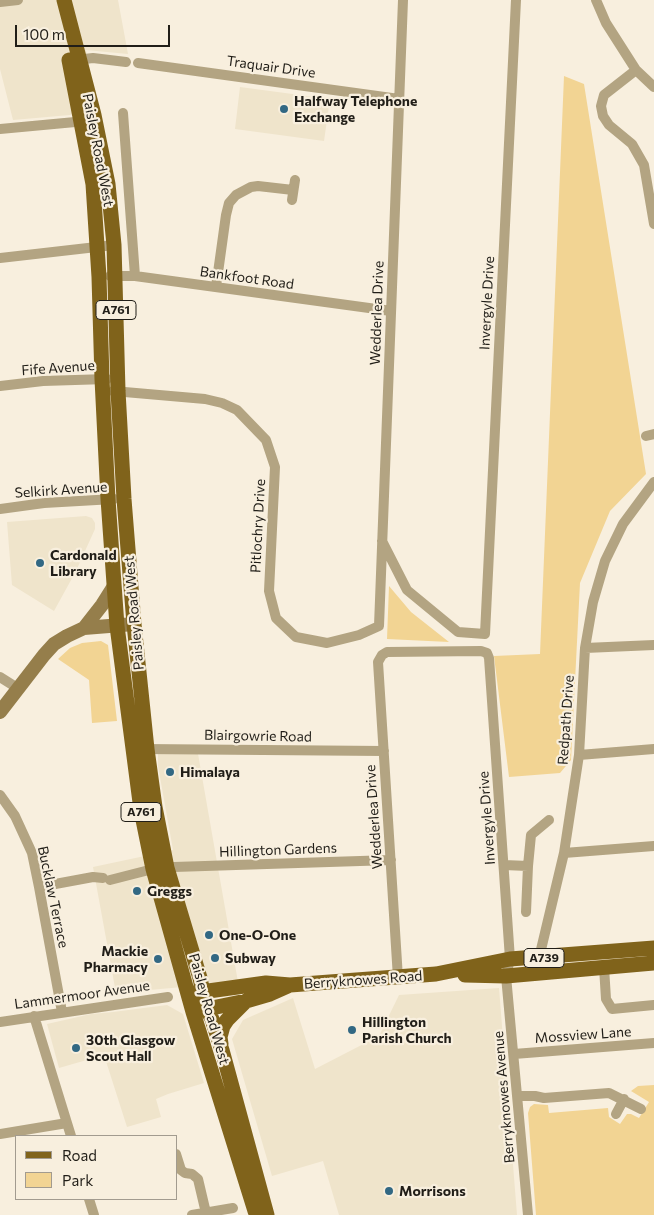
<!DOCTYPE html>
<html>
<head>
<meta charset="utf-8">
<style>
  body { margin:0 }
  #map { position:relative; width:654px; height:1215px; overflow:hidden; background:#f8efde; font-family:Commissioner,sans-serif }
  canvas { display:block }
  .legend { position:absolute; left:15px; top:1135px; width:162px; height:65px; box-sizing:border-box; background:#f8efde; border:1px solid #a29b8f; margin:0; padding:6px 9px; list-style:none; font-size:15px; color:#211e18 }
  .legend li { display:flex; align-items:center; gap:10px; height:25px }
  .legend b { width:25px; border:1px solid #a29b8f }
  .scale { position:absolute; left:15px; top:25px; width:155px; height:22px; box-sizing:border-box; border:2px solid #211e18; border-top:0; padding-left:6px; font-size:15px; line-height:18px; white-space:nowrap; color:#211e18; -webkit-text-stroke:4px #f8efde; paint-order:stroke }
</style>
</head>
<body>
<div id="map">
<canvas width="654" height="1215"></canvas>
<ul class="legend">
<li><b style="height:6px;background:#80631b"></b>Road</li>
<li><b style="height:14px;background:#f2d493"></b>Park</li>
</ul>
<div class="scale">100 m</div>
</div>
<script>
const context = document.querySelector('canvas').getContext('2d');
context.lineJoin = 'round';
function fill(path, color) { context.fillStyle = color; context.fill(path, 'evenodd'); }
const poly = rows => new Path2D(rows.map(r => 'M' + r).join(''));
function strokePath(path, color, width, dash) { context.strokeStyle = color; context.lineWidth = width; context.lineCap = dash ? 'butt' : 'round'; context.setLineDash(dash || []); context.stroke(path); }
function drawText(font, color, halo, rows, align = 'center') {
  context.font = font + ' Commissioner,sans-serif'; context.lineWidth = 4.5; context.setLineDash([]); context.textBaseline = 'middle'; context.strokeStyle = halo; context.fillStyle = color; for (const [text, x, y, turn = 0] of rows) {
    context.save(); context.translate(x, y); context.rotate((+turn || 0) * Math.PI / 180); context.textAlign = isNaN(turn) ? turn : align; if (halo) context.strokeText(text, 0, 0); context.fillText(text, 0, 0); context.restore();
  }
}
fill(poly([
  [0,0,118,0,128,54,86,50,97,104,70,115,13,120,0,69,0,7,1,6],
  [240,87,330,99,324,141,235,129],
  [86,516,92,518,95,523,95,529,76,571,54,611,12,585,7,522],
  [197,748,238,982,116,993,93,867,173,850,158,766,158,749],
  [499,988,517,1215,339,1215,323,1161,272,1176,232,1039,243,1020,293,998,315,1069,379,1036,399,995],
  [167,1005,183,1014,204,1083,168,1094,156,1099,161,1117,127,1127,104,1055,59,1068,47,1024,91,1014,113,1012]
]), '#efe4cb');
fill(poly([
  [564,76,584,84,646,474,610,511,580,583,571,760,560,773,509,777,494,656,540,654],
  [389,586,411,612,449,642,387,639],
  [101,641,108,645,117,721,92,723,89,680,58,659,70,648,82,643],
  [654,1085,654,1215,536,1215,528,1113,530,1107,534,1104,548,1105,549,1113,608,1108,609,1117,620,1124,627,1114,631,1114,639,1118,649,1102,631,1091,638,1086]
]), '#f2d493');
strokePath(poly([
  [596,0,606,23,636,70,654,87],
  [0,2,18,0],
  [76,60,93,58,126,62],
  [138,63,399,99],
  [636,70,604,95,601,106,603,116,609,125,632,144,644,165,654,224],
  [123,113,135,276],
  [0,129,86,121],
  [292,200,295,180],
  [0,258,114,245],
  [110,276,135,276,391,311],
  [216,287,226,215,229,203,236,195,251,187,258,186,293,190],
  [0,386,43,381,107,379],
  [113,391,205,399,222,403,237,410,266,440,275,467,269,591,276,618,296,637,327,643,359,635,379,626,403,0],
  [646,436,654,434],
  [0,509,44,503,114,499],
  [382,541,407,590,458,632,485,634,516,0],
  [585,648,654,645],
  [0,677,19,689],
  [142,749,384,751],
  [579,755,654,749],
  [0,795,15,816,32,853,39,887,62,1012],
  [564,853,654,846],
  [504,865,528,866,531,835,549,820],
  [110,880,153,869,174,867,391,860],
  [39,887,93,877,103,878],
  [526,912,528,866],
  [604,967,606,999,612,1009,654,1005],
  [540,972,539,958,564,853,579,755,585,648,593,602,605,561,623,524,654,482],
  [398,978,378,662,382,655,387,652,481,651,487,653,489,658,510,959,506,976,528,1215],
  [34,1016,71,1136],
  [0,1022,168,997],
  [514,1054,654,1043],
  [518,1096,535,1096,544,1098,609,1093,641,1109],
  [616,1114,624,1099],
  [0,1134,67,1123],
  [176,1154,181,1170,185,1173,192,1174,198,1179,206,1213],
  [89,1199,94,1215],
  [192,1215,233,1208]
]), '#b3a482', 10);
strokePath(poly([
  [84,628,102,605,114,586],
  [0,712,44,655,54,644,67,636,84,628,134,624]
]), '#957e4b', 14);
strokePath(poly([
  [64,0,94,115,108,184,114,245,118,391,124,499,134,624,147,749,155,807,167,868,200,978,206,1008,212,1019,222,1050,267,1215],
  [69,60,93,184,99,277,102,379,108,499,117,626,141,810,153,869,193,1012,255,1211],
  [465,975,506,976,654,963],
  [194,993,266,983,290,985,436,974,510,959,654,948],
  [197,1011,246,1001,270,994,288,986],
  [221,1044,220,1037,223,1026,227,1020,246,1001]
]), '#80631b', 15);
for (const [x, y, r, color] of [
  [284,109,5,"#326883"],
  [40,563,5,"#326883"],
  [170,772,5,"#326883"],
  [137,891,5,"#326883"],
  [209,935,5,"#326883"],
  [215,958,5,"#326883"],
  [158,959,5,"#326883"],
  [352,1030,5,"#326883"],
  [76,1048,5,"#326883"],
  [389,1191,5,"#326883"]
]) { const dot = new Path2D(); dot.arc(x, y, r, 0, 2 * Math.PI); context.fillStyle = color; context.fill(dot); strokePath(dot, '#f8efde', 2); }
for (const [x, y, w] of [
  [116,310,40],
  [141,812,40],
  [544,958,40]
]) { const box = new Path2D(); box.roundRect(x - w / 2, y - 9.5, w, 19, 4); context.fillStyle = '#f8efde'; context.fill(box); strokePath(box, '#211e18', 1); }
drawText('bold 12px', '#211e18', null, [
  ["A761",116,310],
  ["A761",141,812],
  ["A739",544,958]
]);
drawText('14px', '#211e18', '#f8efde', [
  ["Traquair Drive",271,67,8],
  ["Paisley Road West",98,150,79],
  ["Bankfoot Road",247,278,8],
  ["Invergyle Drive",487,303,-87],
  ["Wedderlea Drive",377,313,-88],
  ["Fife Avenue",58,368,-4],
  ["Selkirk Avenue",61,490,-4],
  ["Pitlochry Drive",258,526,-87],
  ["Paisley Road West",134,613,-95],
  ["Redpath Drive",566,720,-86],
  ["Blairgowrie Road",258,736,1],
  ["Wedderlea Drive",374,817,-94],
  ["Invergyle Drive",487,818,-94],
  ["Hillington Gardens",278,850,-2],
  ["Bucklaw Terrace",53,897,78],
  ["Berryknowes Road",363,980,-4],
  ["Lammermoor Avenue",82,995,-8],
  ["Paisley Road West",209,1009,74],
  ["Mossview Lane",583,1035,-4],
  ["Berryknowes Avenue",504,1097,-95]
]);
drawText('bold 14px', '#211e18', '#f8efde', [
  ["Halfway Telephone",294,101],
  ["Exchange",294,117],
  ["Cardonald",50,555],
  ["Library",50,571],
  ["Himalaya",180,772],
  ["Greggs",147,891],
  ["One-O-One",219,935],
  ["Mackie",148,951,"right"],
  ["Pharmacy",148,967,"right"],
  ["Subway",225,958],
  ["Hillington",362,1022],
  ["Parish Church",362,1038],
  ["30th Glasgow",86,1040],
  ["Scout Hall",86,1056],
  ["Morrisons",399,1191]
], 'left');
</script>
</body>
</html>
